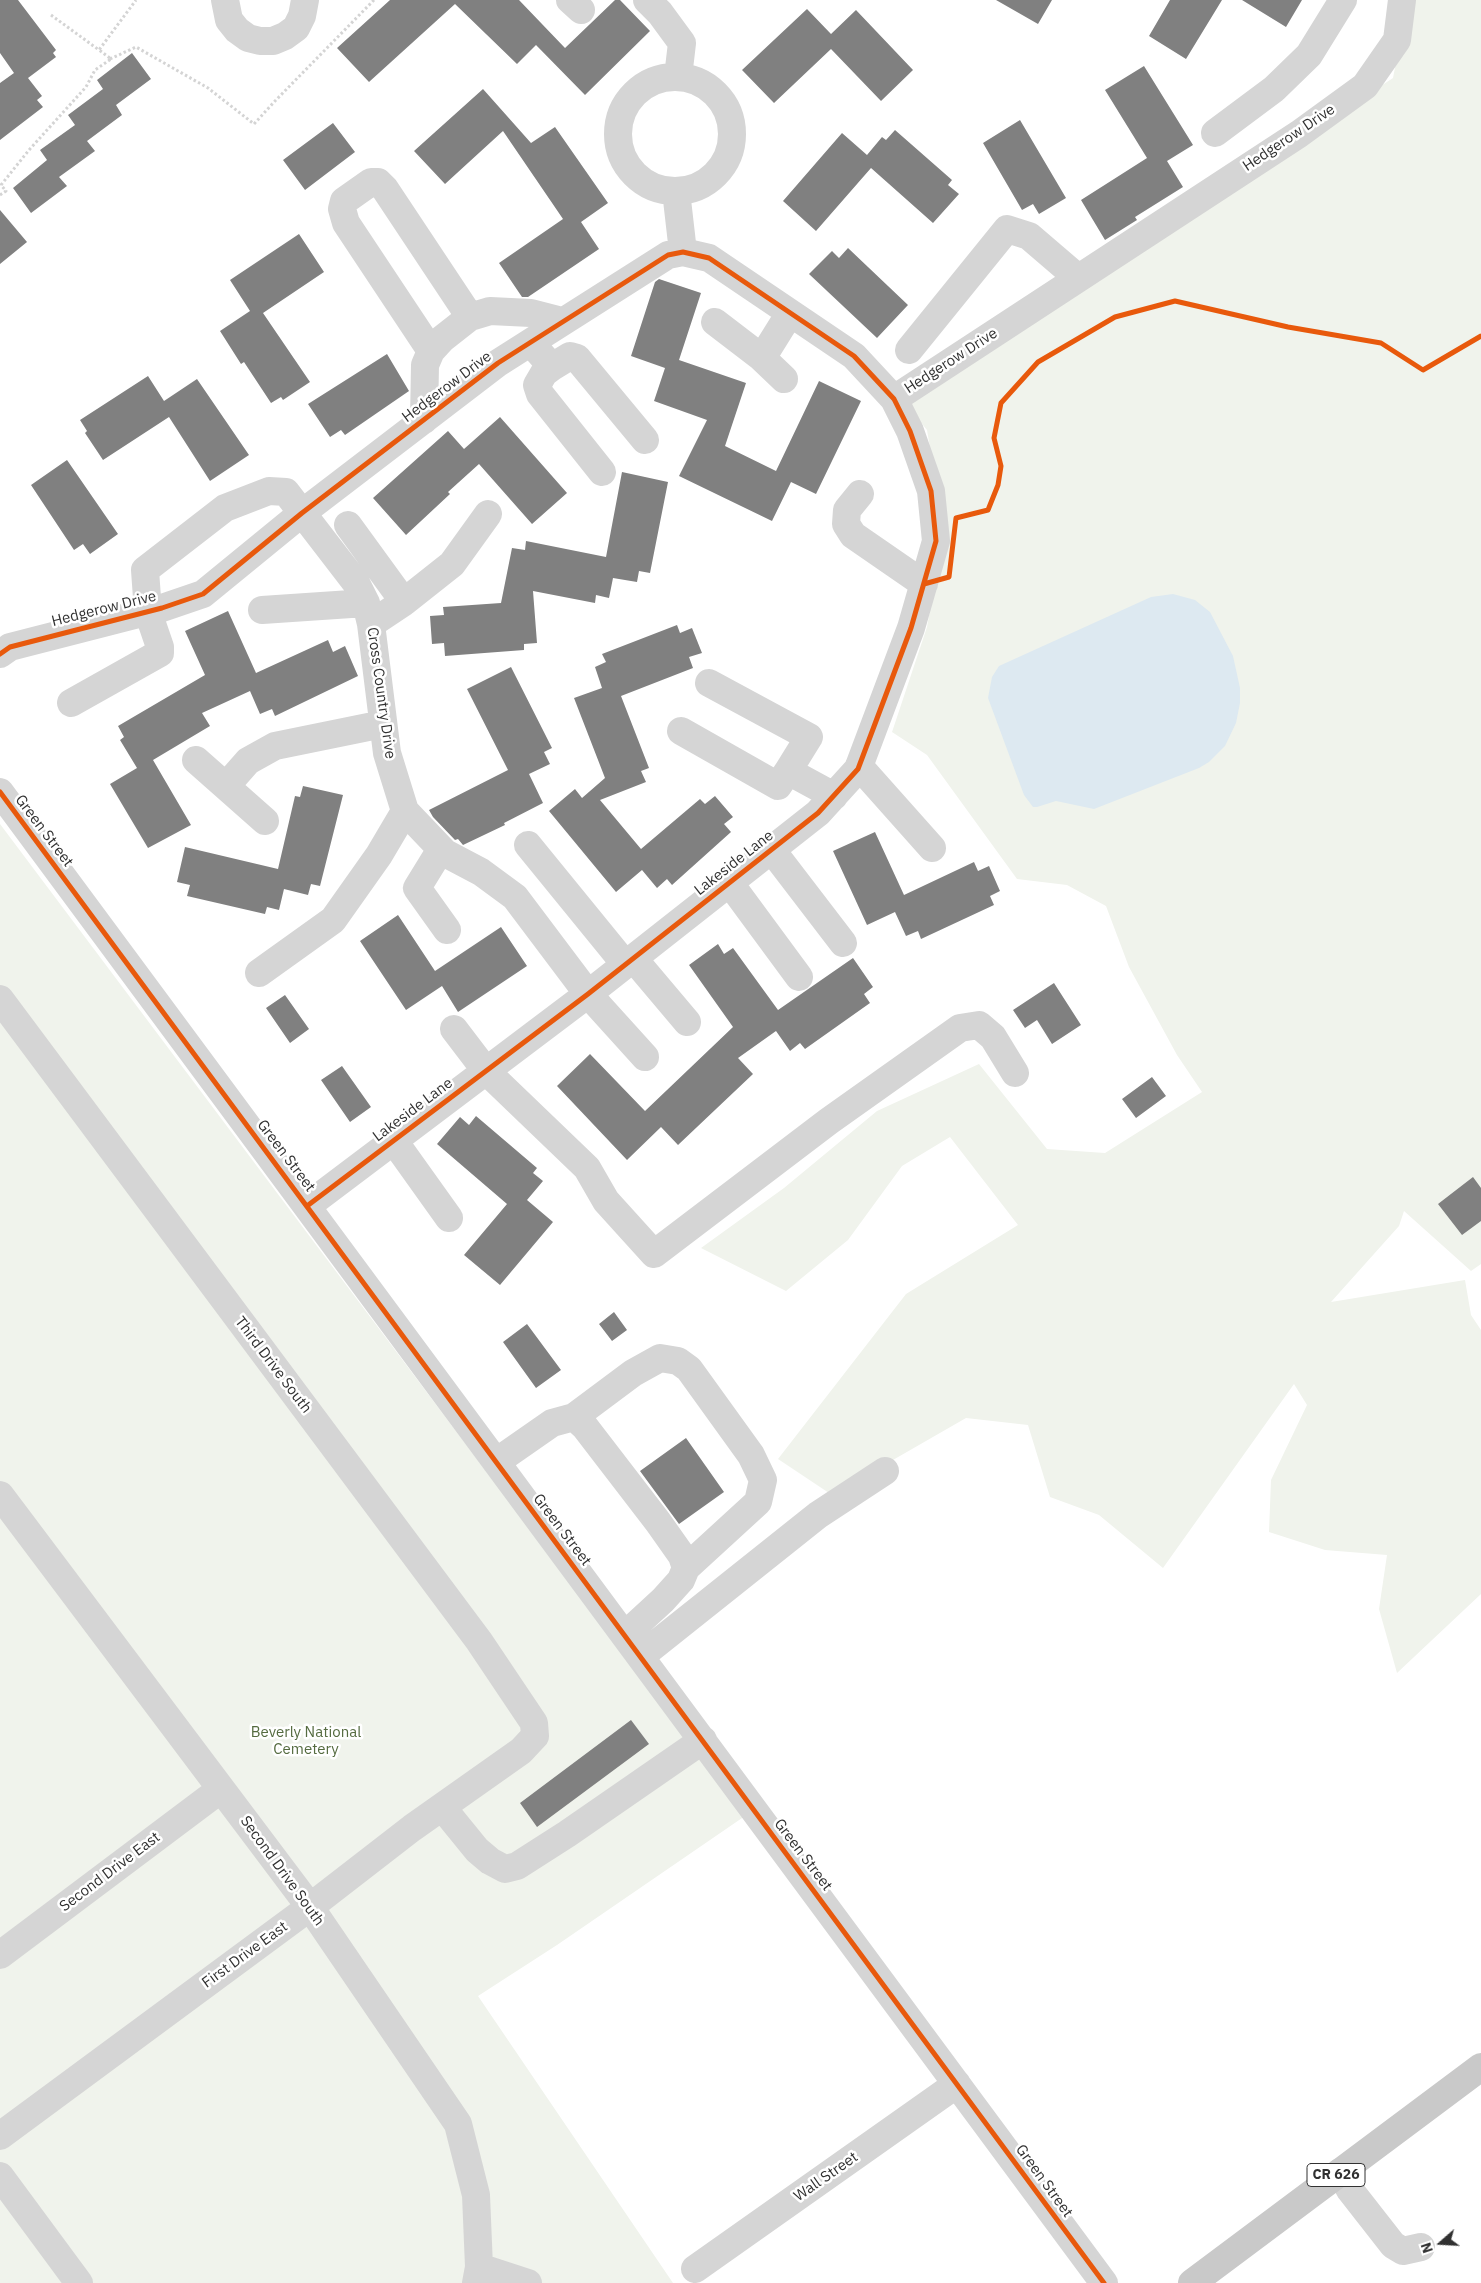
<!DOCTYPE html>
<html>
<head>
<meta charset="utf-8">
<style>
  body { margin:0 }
  #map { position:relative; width:1481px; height:2283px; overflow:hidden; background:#fff; font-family:"IBM Plex Sans",sans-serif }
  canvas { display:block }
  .north { position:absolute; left:1416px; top:2218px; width:50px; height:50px; -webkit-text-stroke:4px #fff; paint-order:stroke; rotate:251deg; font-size:14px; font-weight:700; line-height:20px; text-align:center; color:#313131 }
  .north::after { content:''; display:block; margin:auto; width:18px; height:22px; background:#313131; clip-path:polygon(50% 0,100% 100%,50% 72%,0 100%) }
</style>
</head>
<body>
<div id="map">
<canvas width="1481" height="2283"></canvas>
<div class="north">N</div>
</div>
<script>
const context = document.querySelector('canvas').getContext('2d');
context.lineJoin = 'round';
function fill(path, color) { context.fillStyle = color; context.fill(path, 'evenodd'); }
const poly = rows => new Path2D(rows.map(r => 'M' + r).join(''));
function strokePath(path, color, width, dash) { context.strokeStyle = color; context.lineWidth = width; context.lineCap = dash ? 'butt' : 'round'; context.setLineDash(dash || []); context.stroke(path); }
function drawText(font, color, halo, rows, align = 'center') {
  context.font = font + ' "IBM Plex Sans",sans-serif'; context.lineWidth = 5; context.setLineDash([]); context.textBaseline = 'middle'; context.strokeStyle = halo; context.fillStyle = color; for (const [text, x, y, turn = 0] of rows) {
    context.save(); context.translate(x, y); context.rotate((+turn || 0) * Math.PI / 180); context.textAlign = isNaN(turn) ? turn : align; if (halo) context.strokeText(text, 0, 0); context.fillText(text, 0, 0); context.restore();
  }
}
fill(poly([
  [1408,0,1481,0,1481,1264,1471,1271,1404,1211,1399,1226,1331,1302,1465,1280,1471,1315,1481,1330,1481,1594,1397,1673,1379,1609,1387,1555,1325,1550,1269,1532,1271,1480,1307,1405,1294,1384,1163,1568,1099,1515,1050,1497,1028,1425,966,1418,832,1495,778,1459,906,1294,1018,1225,950,1137,902,1166,848,1240,786,1291,701,1248,784,1188,877,1111,979,1064,1047,1149,1105,1153,1202,1092,1177,1055,1129,967,1106,906,1067,885,1017,879,927,755,892,732,927,627,944,531,927,430,905,403,1194,208,1393,78],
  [0,824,745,1816,557,1945,478,1996,673,2283,0,2283]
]), '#f0f3ec');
fill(poly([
  [1173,594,1195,600,1210,612,1233,656,1240,688,1240,703,1236,723,1225,746,1209,762,1199,768,1094,809,1056,801,1037,807,1033,807,1024,795,988,698,992,677,999,666,1151,597]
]), '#dde9f1');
fill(poly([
  [0,0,18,0,56,50,53,53,56,57,28,78,42,96,37,100,43,107,0,140,0,83,14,73,0,53],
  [390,0,519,0,565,48,615,0,620,0,650,31,585,95,536,45,517,64,455,4,369,82,337,48],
  [996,0,1052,0,1038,24],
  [1170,0,1222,0,1186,59,1149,36],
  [1242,0,1302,0,1286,27],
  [807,9,831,34,856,10,913,70,881,101,831,49,774,103,742,70],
  [132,53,151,79,116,105,122,115,87,141,95,151,59,177,67,186,31,213,13,188,47,160,40,150,75,125,68,115,103,89,97,80],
  [1144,66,1193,145,1167,161,1183,187,1135,217,1137,220,1105,240,1081,200,1147,158,1105,90],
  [483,89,531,143,555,127,608,203,581,222,599,249,528,297,522,297,499,263,563,219,503,131,445,184,414,151],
  [1020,120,1066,198,1039,214,1033,204,1022,210,983,143],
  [333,123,355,152,305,190,283,160],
  [895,130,952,180,948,185,959,194,933,223,871,168,816,231,783,201,842,133,867,155,882,137,886,140],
  [0,210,27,242,0,264],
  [299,234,324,272,263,313,310,382,283,400,281,397,271,403,244,362,241,364,220,331,250,311,230,280],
  [848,248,908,305,877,338,809,274,832,251,839,258],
  [659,279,701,293,679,360,746,383,725,446,776,471,819,381,861,401,816,494,791,482,772,521,679,476,707,420,654,401,665,368,631,356,655,282],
  [387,354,409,391,345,435,341,430,330,437,308,404],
  [148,376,164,401,197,379,249,455,210,481,169,417,103,460,85,433,87,431,80,420],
  [500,417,567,493,532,524,479,464,448,492,450,494,406,535,373,498,448,431,464,449],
  [67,460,118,534,90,554,83,544,74,550,31,485],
  [622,472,668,482,650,573,639,571,637,582,613,578,609,598,596,595,595,603,533,591,537,643,524,644,524,650,445,656,444,643,432,644,430,616,444,615,443,607,501,603,512,548,525,550,526,541,606,557],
  [228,611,256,673,328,640,333,652,345,646,358,676,275,716,272,709,260,714,250,691,202,713,210,726,153,760,191,825,148,848,110,784,137,768,120,740,124,737,118,726,205,675,185,631],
  [677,625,680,633,692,628,702,653,689,657,693,668,621,696,649,768,641,771,646,782,600,800,641,849,700,799,705,804,715,796,733,817,724,824,731,832,672,885,667,879,657,888,642,870,616,892,549,811,575,789,582,798,605,778,574,698,602,688,595,667,606,662,602,654],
  [511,667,552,748,544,752,550,764,529,774,543,803,504,823,505,825,463,845,458,839,455,840,433,817,429,810,508,770,467,689],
  [303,786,343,795,320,886,311,884,308,895,284,889,279,910,267,907,265,914,187,896,190,885,177,882,185,847,278,869,295,796,300,797],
  [875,832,904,895,974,862,978,871,989,866,1000,891,990,896,994,905,921,939,918,931,906,936,895,912,867,925,833,851],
  [398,915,435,971,501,927,527,966,458,1012,442,986,406,1010,360,941],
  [718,944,724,954,733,948,778,1010,853,958,873,987,864,994,870,1003,805,1049,800,1043,790,1051,776,1031,738,1058,753,1074,678,1145,661,1127,627,1160,557,1086,590,1054,645,1111,733,1027,689,965],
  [1054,983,1081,1025,1052,1044,1037,1020,1025,1028,1013,1010],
  [285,995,309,1029,290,1043,266,1008],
  [342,1066,371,1107,350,1122,321,1080],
  [1152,1077,1166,1096,1136,1118,1122,1099],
  [476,1116,537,1168,533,1173,543,1181,527,1200,553,1222,500,1285,464,1255,507,1204,437,1144,460,1117,469,1125],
  [1473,1177,1481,1188,1481,1221,1462,1235,1438,1204],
  [614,1312,627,1330,612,1341,599,1324],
  [527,1324,561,1370,536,1388,503,1342],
  [686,1438,724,1492,679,1524,640,1471],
  [631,1720,649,1744,537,1827,520,1803]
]), '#808080');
strokePath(poly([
  [51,15,99,50,136,0],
  [110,59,136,47,208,88,254,124,275,101,374,0],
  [0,195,6,191,1,185,29,150,86,87,95,70,111,59,99,50]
]), '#d4d4d4', 3, [2.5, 2.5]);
strokePath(poly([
  [225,0,229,20,237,30,248,38,260,41,273,41,285,36,296,28,302,16,305,0],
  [570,0,581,10],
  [647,0,660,13,682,43,678,77],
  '618 134a57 57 0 1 1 114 0a57 57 0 1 1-114 0Z',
  [1215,133,1274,89,1309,55,1343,0],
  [676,191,683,252],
  [715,322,762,358,790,313],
  [531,343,552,367,570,356,577,358,645,440],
  [909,350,1007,229,1029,236,1078,278],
  [431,351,346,223,342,209,344,201,371,182,378,182,385,189,470,317],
  [762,358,784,379],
  [552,367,544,373,537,385,540,394,602,472],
  [894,399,1299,134,1365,86,1397,40,1402,0],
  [424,420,425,365,431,351,442,339,470,317,490,311,531,313,562,321],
  [860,494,847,510,846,524,853,535,924,584],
  [348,525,404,602],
  [262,610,366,603],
  [371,624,404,602,452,564,488,514],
  [0,654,10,647,162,608,203,594,302,513,498,363,668,255,683,252,709,258,854,356,894,399,910,431,931,491,936,541,911,628,858,769,818,813,588,994,307,1206],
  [709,683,809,737,788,771],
  [71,703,160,653,160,647,148,612,145,570,225,508,269,491,286,492,356,583,366,603,371,624,387,753,405,811,445,853,481,872,515,897,588,994,645,1057],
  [681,731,778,786,788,771,834,796],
  [196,760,265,821],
  [859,766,932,848],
  [226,786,248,761,275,746,383,724],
  [0,792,1104,2283],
  [528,845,625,964],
  [441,849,417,888,447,930],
  [771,849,843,943],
  [729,882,799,977],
  [633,958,687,1022],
  [259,973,333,920,379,855,405,811],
  [0,999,479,1641,534,1723,535,1736,521,1751,412,1828,310,1907,0,2136],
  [454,1029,486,1071,587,1168,606,1201,654,1254,829,1121,960,1028,979,1025,993,1037,1015,1073],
  [394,1141,449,1218],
  [574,1417,585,1427,658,1522,682,1556,686,1568,681,1580,663,1600,625,1635],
  [496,1462,552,1423,574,1417,633,1373,660,1358,678,1361,689,1369,751,1455,763,1480,758,1502,686,1568],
  [0,1495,310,1907,458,2124,476,2195,479,2267,476,2283],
  [641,1656,818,1515,885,1471],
  [442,1807,477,1850,490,1861,505,1869,517,1866,567,1834,703,1740],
  [0,1955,221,1789],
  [1340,2172,1350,2190,1393,2245,1403,2251,1421,2247],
  [0,2176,79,2283],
  [479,2267,528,2283],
  [695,2269,957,2084]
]), '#d5d5d5', 28);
strokePath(poly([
  [1192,2283,1481,2067]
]), '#c9c9c9', 28);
strokePath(poly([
  [924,584,949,577,956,518,988,510,998,485,1001,466,994,438,1001,403,1038,362,1115,317,1175,301,1288,327,1381,343,1423,370,1481,336],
  [0,654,10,647,162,608,203,594,302,513,498,363,668,255,683,252,709,258,854,356,894,399,910,431,931,491,936,541,911,628,858,769,818,813,588,994,307,1206],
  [0,792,1104,2283]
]), '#e8590c', 5);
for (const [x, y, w] of [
  [1336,2175,58]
]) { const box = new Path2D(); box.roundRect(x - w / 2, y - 11.5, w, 23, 4); context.fillStyle = '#fff'; context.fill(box); strokePath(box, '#313131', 1); }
drawText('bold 14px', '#313131', null, [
  ["CR 626",1336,2175]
]);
drawText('15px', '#313131', '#fff', [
  ["Hedgerow Drive",1289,138,-34],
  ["Hedgerow Drive",951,361,-33],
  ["Hedgerow Drive",447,387,-37],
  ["Hedgerow Drive",104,609,-14],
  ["Cross Country Drive",381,693,82],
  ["Green Street",44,831,53],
  ["Lakeside Lane",734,863,-38],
  ["Lakeside Lane",413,1110,-37],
  ["Green Street",286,1156,53],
  ["Third Drive South",273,1365,53],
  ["Green Street",562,1530,53],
  ["Green Street",803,1855,53],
  ["Second Drive South",282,1871,54],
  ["Second Drive East",110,1872,-37],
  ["First Drive East",245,1955,-36],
  ["Wall Street",826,2177,-35],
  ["Green Street",1044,2181,54]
]);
drawText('15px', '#556b40', '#fff', [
  ["Beverly National",306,1733],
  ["Cemetery",306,1750]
]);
</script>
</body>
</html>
